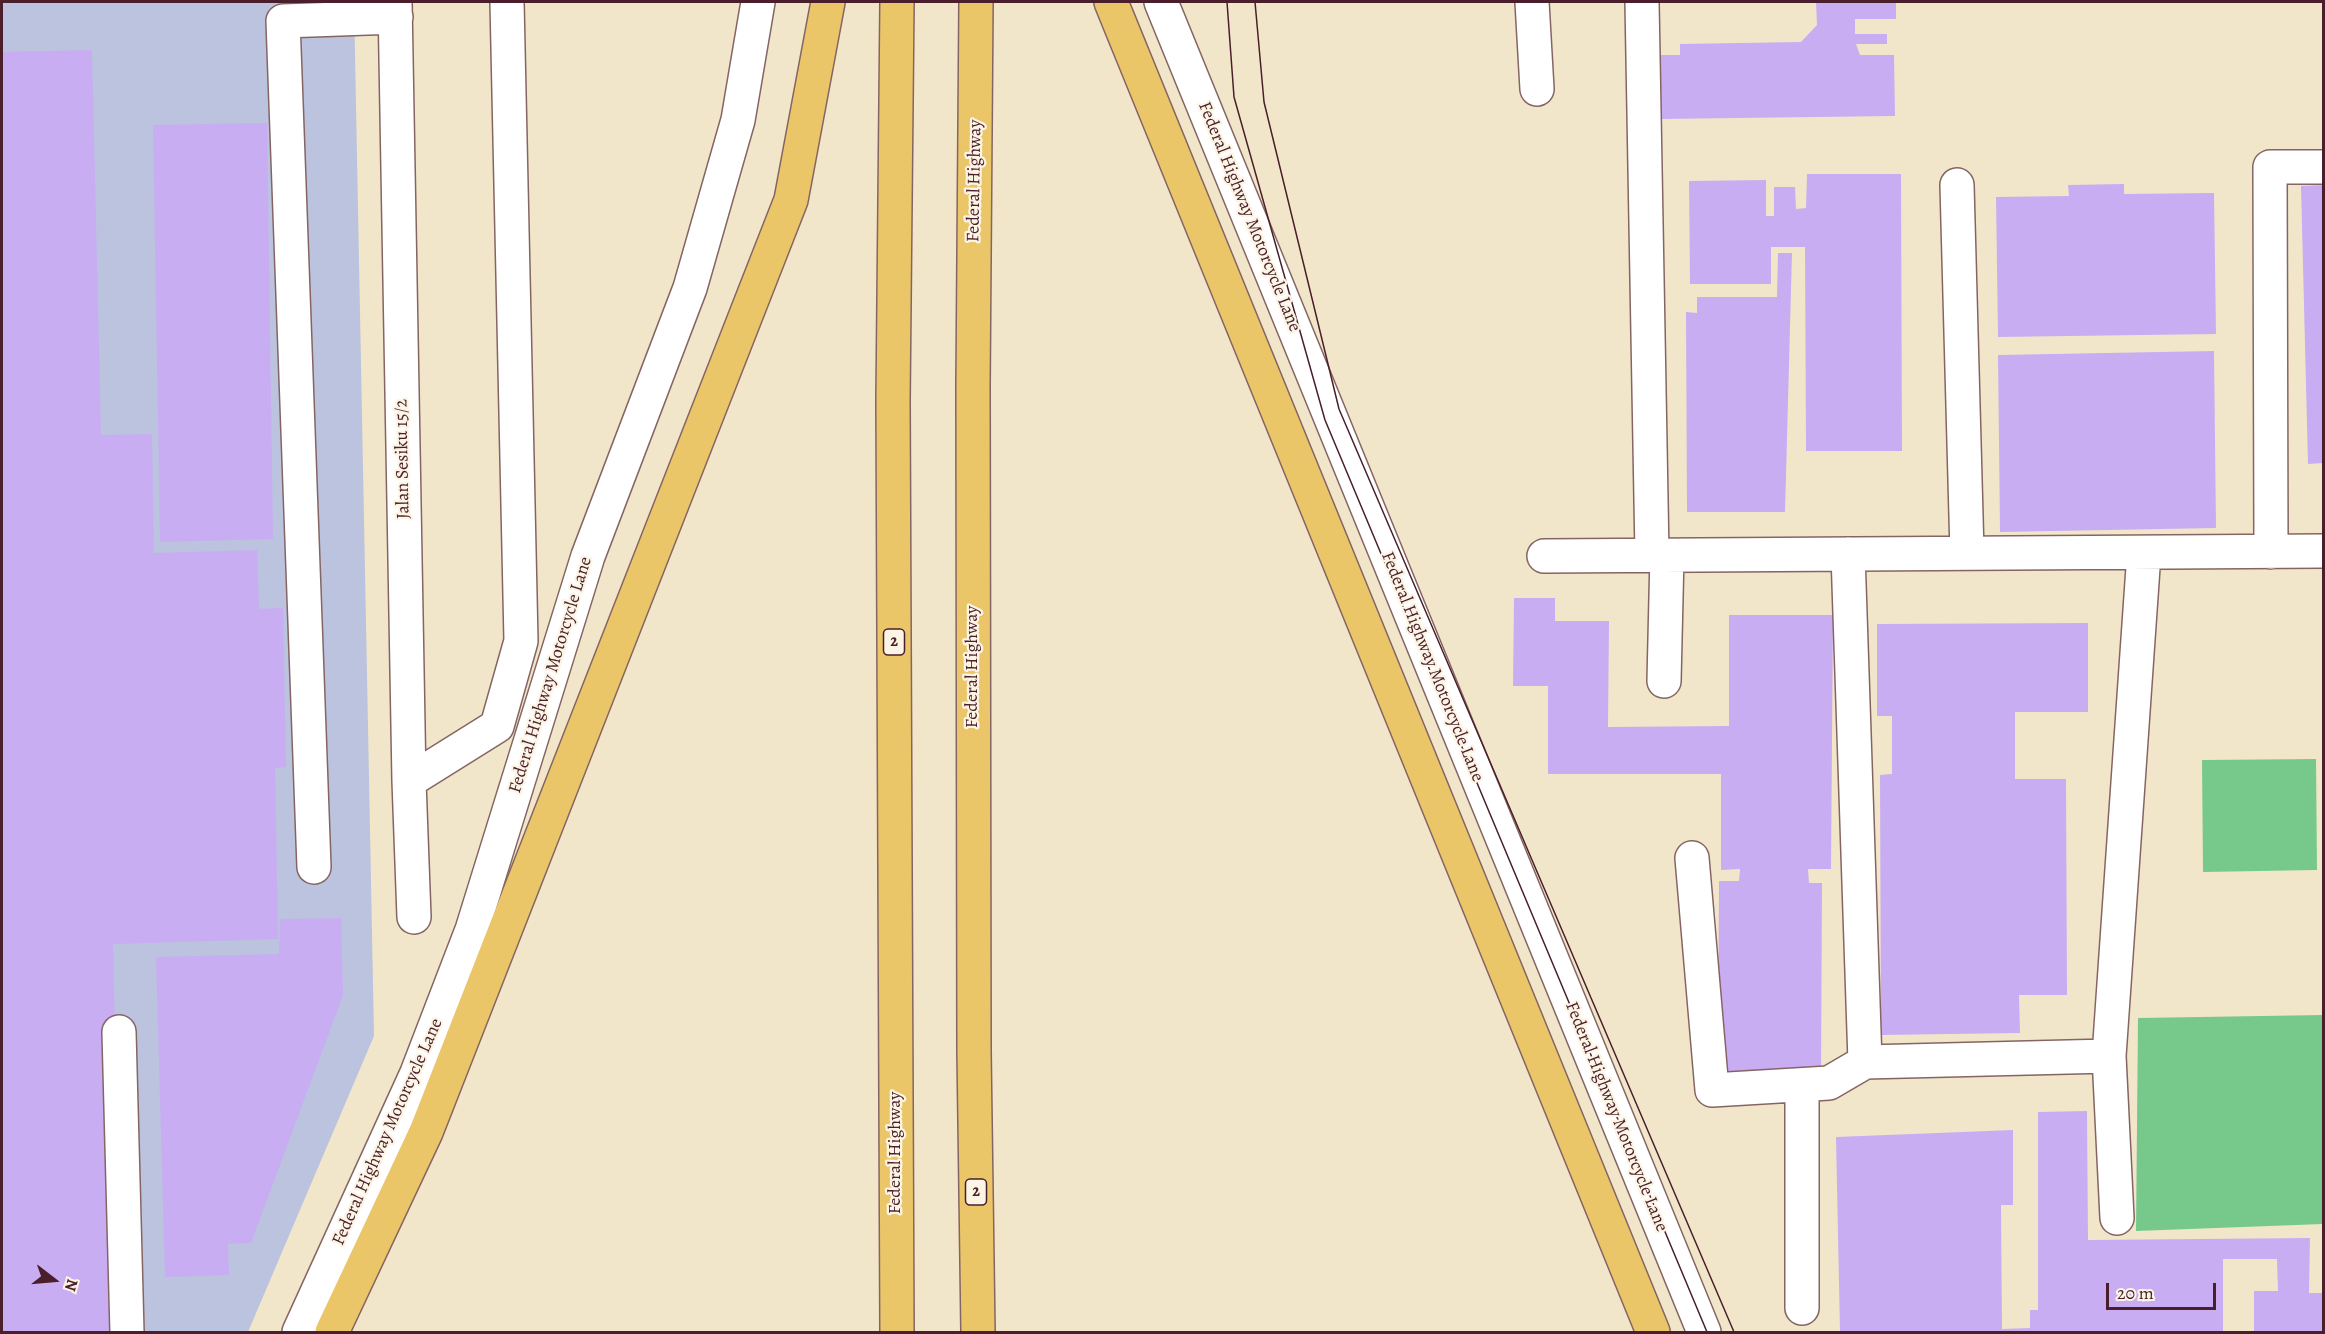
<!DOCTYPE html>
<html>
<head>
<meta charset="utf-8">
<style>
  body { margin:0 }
  #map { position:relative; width:2325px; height:1334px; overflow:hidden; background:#f2e6ca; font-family:Alegreya,serif }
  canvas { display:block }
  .frame { position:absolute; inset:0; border:3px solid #4a1f2b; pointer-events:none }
  .north { position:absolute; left:24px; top:1250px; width:60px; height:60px; -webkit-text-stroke:4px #fcf5e5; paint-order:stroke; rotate:106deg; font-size:16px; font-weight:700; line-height:24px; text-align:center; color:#4a1f2b }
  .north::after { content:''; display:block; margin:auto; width:21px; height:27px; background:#4a1f2b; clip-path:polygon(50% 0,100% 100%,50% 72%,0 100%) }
  .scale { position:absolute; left:2106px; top:1283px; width:110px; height:27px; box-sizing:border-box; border:3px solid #4a1f2b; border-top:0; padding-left:8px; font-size:18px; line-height:21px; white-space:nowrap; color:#4a1f2b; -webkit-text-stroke:4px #fcf5e5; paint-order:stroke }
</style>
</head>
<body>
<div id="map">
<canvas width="2325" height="1334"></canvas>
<div class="frame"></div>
<div class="north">N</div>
<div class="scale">20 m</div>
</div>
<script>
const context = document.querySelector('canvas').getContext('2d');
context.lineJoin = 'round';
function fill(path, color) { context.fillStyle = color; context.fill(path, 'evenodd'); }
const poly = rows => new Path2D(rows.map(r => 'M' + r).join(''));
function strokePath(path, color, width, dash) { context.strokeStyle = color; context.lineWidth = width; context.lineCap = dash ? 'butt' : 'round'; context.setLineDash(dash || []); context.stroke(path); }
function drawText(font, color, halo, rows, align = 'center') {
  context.font = font + ' Alegreya,serif'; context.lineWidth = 4.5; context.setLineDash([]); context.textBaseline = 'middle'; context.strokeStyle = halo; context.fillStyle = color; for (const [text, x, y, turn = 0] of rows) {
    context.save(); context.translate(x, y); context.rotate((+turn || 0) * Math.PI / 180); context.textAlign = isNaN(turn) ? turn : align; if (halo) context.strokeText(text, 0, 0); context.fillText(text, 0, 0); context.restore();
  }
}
fill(poly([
  [2,2,354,2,374,1036,248,1332,2,1332]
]), '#bbc3de');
fill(poly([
  [2316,759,2317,870,2203,872,2202,760],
  [2323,1015,2323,1224,2136,1231,2138,1018]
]), '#77c98b');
fill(poly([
  [1816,2,1896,2,1896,19,1855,19,1855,34,1887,34,1887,44,1856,44,1860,55,1894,55,1895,116,1659,119,1659,55,1680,55,1680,44,1801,42,1817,25],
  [92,50,101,435,152,434,154,553,257,550,259,609,283,608,286,767,275,768,278,939,113,944,122,1332,2,1332,2,52],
  [267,123,273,539,160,542,153,125],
  [1807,174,1901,174,1902,451,1806,451,1805,247,1771,247,1771,284,1690,284,1689,181,1766,180,1766,216,1774,216,1774,187,1795,187,1796,209,1806,208],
  [2124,184,2124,194,2214,193,2216,334,1998,337,1996,197,2069,196,2068,185],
  [2324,185,2324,463,2308,464,2301,186],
  [1778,253,1792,253,1785,512,1687,512,1686,312,1697,313,1697,297,1777,297],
  [2214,351,2216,528,2000,532,1998,355],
  [1514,598,1555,598,1555,621,1609,621,1608,727,1729,726,1729,615,1833,615,1831,869,1808,869,1809,883,1822,883,1821,1077,1718,1076,1719,881,1739,881,1740,869,1721,870,1721,774,1548,774,1548,686,1513,686],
  [2088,623,2088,712,2015,712,2015,779,2066,779,2067,995,2019,995,2020,1033,1881,1035,1880,775,1892,774,1892,716,1877,716,1877,624],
  [341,918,343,995,251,1243,228,1244,229,1275,165,1277,156,957,279,954,280,919],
  [2087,1111,2088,1240,2310,1238,2309,1293,2324,1293,2324,1332,2254,1332,2254,1291,2278,1291,2277,1259,2223,1259,2223,1332,1840,1332,1836,1137,2013,1130,2013,1205,2001,1205,2002,1329,2030,1328,2030,1310,2038,1310,2038,1112]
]), '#c8adf3');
const minor = poly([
  [395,2,409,781,414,917],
  [1161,2,1704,1332],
  [1532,2,1537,89],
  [1642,2,1652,555],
  [1957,185,1967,553],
  [2271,552,2270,167,2324,167],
  [1848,554,1865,1062],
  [1544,556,2324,551],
  [1664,681,1667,555],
  [409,781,497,726,521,641,507,2],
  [1692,858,1712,1090,1829,1083,1865,1062,2109,1056,2144,553],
  [314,867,283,21,396,17],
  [119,1032,127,1332],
  [2109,1056,2117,1218],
  [1802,1308,1802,1085],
  [299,1332,417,1073,472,930,588,556,690,288,738,120,758,2]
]);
const highway = poly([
  [897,2,893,401,897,1332],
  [976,2,973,385,974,1051,978,1332],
  [1111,2,1653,1332],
  [332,1332,426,1132,791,200,828,2]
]);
strokePath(minor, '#856563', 36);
strokePath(highway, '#856563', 36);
strokePath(minor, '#fff', 33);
strokePath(highway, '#ebc669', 33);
strokePath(poly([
  [1227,2,1234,97,1325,420,1707,1332],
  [1255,2,1264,102,1339,409,1734,1332]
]), '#4a1f2b', 1.5);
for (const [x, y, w] of [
  [894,642,21],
  [976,1192,21]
]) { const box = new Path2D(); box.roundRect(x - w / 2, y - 13, w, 26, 4.5); context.fillStyle = '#fcf5e5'; context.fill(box); strokePath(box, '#4a1f2b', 1.5); }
drawText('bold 16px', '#4a1f2b', null, [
  ["2",894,642],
  ["2",976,1192]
]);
drawText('18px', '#4a1f2b', '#fcf5e5', [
  ["Federal Highway",975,181,-89],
  ["Federal Highway Motorcycle Lane",1249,217,68],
  ["Jalan Sesiku 15/2",403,459,-91],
  ["Federal Highway",973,667,-90],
  ["Federal Highway Motorcycle Lane",1432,667,68],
  ["Federal Highway Motorcycle Lane",551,675,-73],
  ["Federal Highway Motorcycle Lane",1616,1117,68],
  ["Federal Highway Motorcycle Lane",388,1132,-66],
  ["Federal Highway",896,1153,-90]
]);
</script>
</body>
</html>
